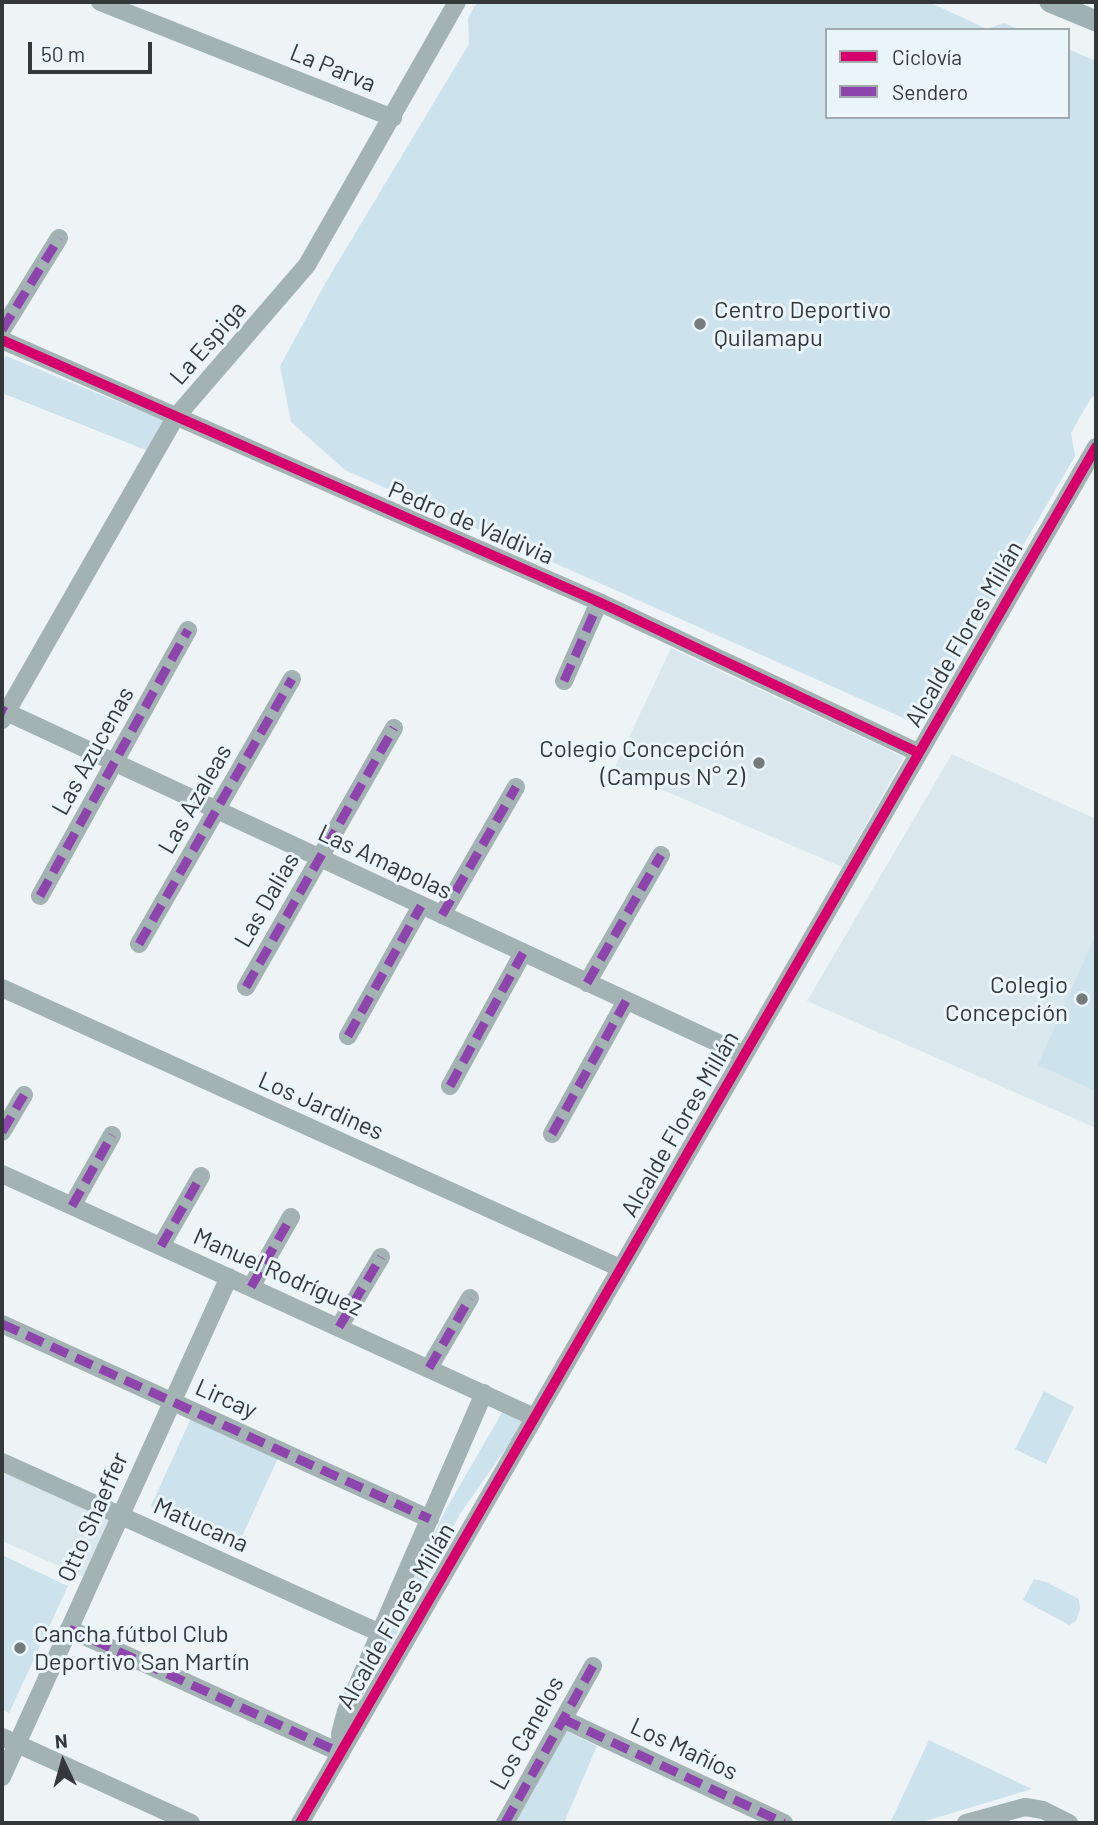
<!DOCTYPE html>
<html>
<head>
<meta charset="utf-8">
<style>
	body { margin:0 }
	#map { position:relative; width:1098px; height:1825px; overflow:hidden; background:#eef4f6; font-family:Barlow,sans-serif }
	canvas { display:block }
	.frame { position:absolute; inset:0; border:4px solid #34383a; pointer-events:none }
	.legend { position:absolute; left:825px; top:28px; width:245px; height:91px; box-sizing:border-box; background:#eaf5f9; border:2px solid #a1a9ad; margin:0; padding:9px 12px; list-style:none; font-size:21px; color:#34383a }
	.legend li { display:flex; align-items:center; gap:14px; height:35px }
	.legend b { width:35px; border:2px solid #a1a9ad }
	.north { position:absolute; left:28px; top:1727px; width:70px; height:70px; -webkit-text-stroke:5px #eaf5f9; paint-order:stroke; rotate:355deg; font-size:19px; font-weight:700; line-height:28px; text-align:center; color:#34383a }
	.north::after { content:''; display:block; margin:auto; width:24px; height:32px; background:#34383a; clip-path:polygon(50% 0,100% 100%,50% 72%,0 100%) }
	.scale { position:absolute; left:28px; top:42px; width:124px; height:32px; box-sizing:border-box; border:4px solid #34383a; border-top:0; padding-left:9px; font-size:21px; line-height:24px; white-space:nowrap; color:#34383a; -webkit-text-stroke:5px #eaf5f9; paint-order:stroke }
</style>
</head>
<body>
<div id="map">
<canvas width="1098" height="1825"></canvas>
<div class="frame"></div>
<ul class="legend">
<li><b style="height:9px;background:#d6006c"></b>Ciclovía</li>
<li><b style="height:9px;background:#8e44ad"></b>Sendero</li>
</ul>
<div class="north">N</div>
<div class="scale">50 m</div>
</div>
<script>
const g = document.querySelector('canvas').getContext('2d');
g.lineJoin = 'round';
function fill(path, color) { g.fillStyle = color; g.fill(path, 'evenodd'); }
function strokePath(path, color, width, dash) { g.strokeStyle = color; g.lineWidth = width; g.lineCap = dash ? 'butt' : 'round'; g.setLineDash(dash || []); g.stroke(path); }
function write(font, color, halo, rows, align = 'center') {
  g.font = font + ' Barlow,sans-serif'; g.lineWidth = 6; g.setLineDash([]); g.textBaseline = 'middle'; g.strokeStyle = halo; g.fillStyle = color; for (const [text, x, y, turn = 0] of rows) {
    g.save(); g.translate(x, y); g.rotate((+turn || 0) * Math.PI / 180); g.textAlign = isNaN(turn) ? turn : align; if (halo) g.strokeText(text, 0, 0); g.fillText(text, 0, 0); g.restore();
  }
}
fill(new Path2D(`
	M671,648L904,757L842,867L614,769Z
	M952,754L1096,819V1128L807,1001Z
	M4,1473L110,1520L84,1577L2,1541V1479Z`), '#dae7ed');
fill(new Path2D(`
	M477,2H929L987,29L1004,23L1020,30H827V117H1068V49L1096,61V395L1091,398L1071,433L1075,456L919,725L345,470L291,422L280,366L326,282L469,44L468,18Z
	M6,356L165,421L146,450L2,393V363Z
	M1096,934V1091L1038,1065Z
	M1044,1391L1074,1407L1046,1464L1015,1449Z
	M503,1411L525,1421L460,1514L390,1647L382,1643L446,1509Z
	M192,1416L279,1456L238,1545L151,1506Z
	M2,1555L68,1586L9,1713L2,1710Z
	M1034,1579L1046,1582L1079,1599L1080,1609L1076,1621L1069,1625L1023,1600Z
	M564,1730L597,1746L564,1823H514Z
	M929,1740L1032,1789L919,1823H890Z`), '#cce2ec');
strokePath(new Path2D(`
	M100,2L393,118
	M2,330L59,238
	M2,340L599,602L919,753
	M564,681L599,602
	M2,710L744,1055
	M2,720L175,418L307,265L457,2
	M40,896L188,630
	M442,915L516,787
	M139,944L292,679
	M587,983L661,855
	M246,987L394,728
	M2,988L620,1268
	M348,1036L421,906
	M450,1086L523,953
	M2,1132L24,1095
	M552,1134L626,1001
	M2,1174L534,1417
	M72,1206L112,1135
	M161,1246L201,1176
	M251,1287L291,1217
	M2,1324L430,1519
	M339,1327L381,1257
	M429,1368L470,1298
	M2,1462L380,1633
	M69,1629L341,1753
	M563,1719L784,1823
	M2,1737L191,1823
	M341,1753L340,1734L346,1711L484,1393
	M2,1777L229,1277
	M300,1823L1096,447
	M505,1823L593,1666
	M966,1823L1025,1807L1043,1810L1069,1823`), '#a3b2b3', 18);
strokePath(new Path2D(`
	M1050,2L1096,21`), '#9fb2b3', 21);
strokePath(new Path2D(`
	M2,330L59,238
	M564,681L599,602
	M2,710L6,712
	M40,896L188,630
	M442,915L516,787
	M139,944L292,679
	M587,983L661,855
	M246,987L394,728
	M348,1036L421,906
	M450,1086L523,953
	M2,1132L24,1095
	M552,1134L626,1001
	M72,1206L112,1135
	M161,1246L201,1176
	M251,1287L291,1217
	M2,1324L430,1519
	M339,1327L381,1257
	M429,1368L470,1298
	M69,1629L341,1753
	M563,1719L784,1823
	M505,1823L593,1666`), '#8e44ad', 9, [18, 9]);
strokePath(new Path2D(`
	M2,340L599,602L919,753
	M300,1823L1096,447`), '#d6006c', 10);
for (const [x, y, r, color] of [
	[700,324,7,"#757a7c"],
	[759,763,7,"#757a7c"],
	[1082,999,7,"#757a7c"],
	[20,1648,7,"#757a7c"]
]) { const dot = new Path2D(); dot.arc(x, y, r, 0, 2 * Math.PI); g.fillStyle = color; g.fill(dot); strokePath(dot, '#eaf5f9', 2.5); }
write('24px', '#34383a', '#eaf5f9', [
	["La Parva",333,68,22],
	["La Espiga",208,343,-49],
	["Pedro de Valdivia",471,523,23],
	["Alcalde Flores Millán",964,634,-60],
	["Las Azucenas",93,751,-61],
	["Las Azaleas",195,799,-60],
	["Las Amapolas",385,862,25],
	["Las Dalias",267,900,-60],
	["Los Jardines",321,1106,24],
	["Alcalde Flores Millán",680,1124,-60],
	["Manuel Rodríguez",278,1272,24],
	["Lircay",226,1399,24],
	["Otto Shaeffer",93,1517,-66],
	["Matucana",201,1525,24],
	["Alcalde Flores Millán",396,1616,-60],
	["Los Canelos",527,1733,-61],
	["Los Mañíos",684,1749,25]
]);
write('24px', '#34383a', '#eaf5f9', [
	["Centro Deportivo",714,310],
	["Quilamapu",714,338],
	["Colegio Concepción",745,749,"right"],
	["(Campus N° 2)",745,777,"right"],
	["Colegio",1068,985,"right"],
	["Concepción",1068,1013,"right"],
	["Cancha fútbol Club",34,1634],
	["Deportivo San Martín",34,1662]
], 'left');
</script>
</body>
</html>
